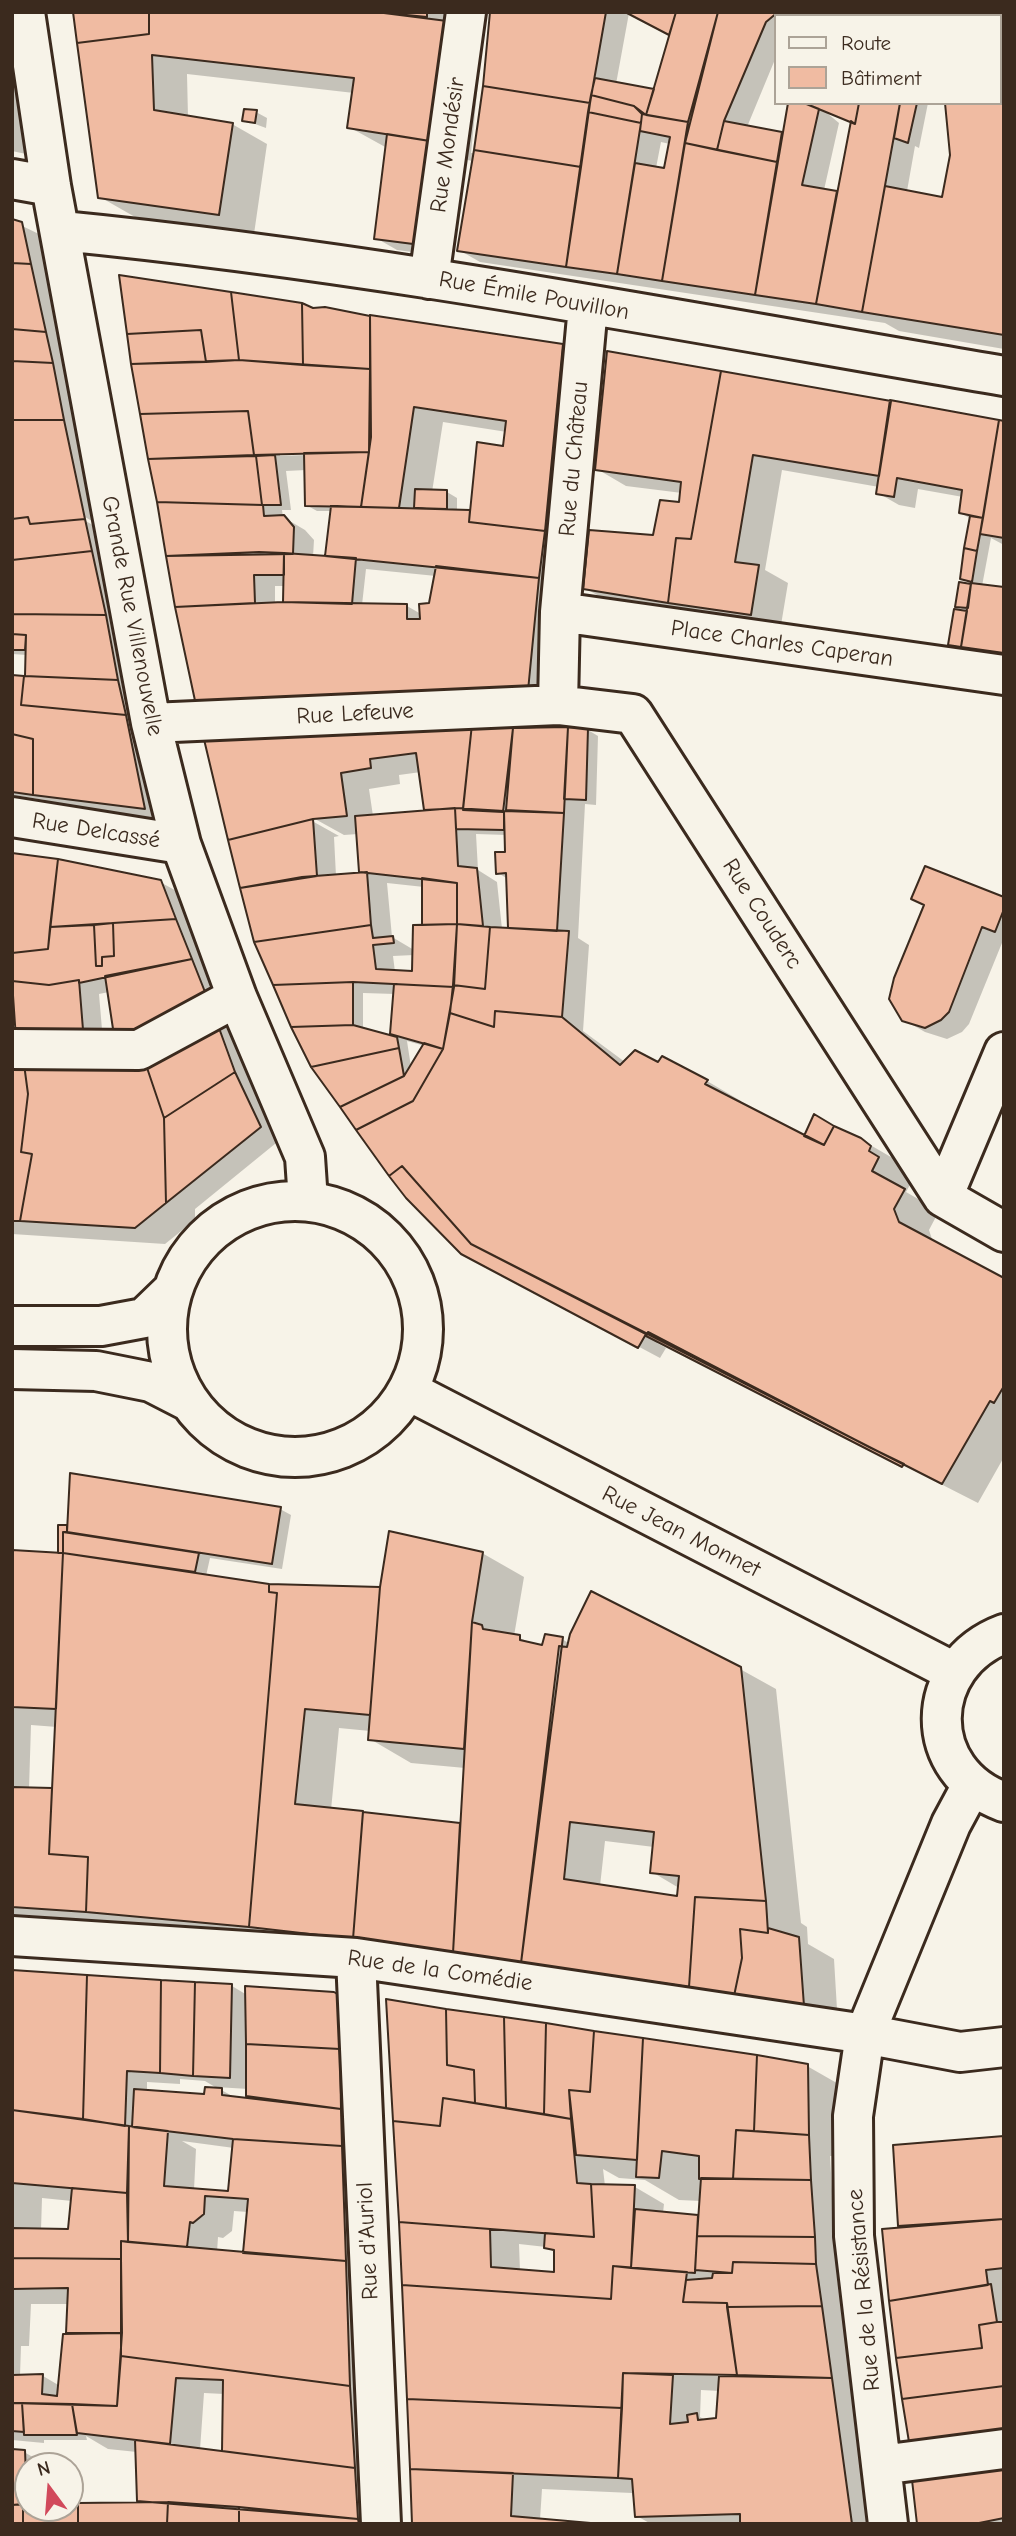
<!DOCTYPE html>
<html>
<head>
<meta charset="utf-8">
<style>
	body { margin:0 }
	#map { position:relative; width:1016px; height:2536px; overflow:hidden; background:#f7f3e8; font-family:"Comic Neue",sans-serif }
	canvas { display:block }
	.frame { position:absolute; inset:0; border:14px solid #3b2a1e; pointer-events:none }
	.legend { position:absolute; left:774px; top:14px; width:228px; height:91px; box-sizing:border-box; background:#f7f3e8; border:2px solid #aca397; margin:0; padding:9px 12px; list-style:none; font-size:21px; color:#3b2a1e }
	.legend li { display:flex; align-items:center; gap:14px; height:35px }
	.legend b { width:35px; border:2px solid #aca397 }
	.north { position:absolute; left:14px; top:2452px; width:70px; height:70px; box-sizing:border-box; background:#f7f3e8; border:2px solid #aca397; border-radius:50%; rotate:344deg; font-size:19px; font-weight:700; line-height:28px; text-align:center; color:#3b2a1e }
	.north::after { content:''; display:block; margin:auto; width:24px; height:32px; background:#d1495b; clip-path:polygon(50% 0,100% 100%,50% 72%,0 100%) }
</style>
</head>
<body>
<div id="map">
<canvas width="1016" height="2536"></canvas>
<div class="frame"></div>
<ul class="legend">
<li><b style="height:9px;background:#f7f3e8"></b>Route</li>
<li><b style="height:19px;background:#f0bba2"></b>Bâtiment</li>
</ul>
<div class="north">N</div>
</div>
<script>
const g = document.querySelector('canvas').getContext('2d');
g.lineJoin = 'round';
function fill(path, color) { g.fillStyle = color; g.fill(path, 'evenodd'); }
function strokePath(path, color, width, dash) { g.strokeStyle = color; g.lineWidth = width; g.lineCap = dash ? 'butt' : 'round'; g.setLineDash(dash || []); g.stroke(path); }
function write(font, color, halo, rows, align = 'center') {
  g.font = font + ' "Comic Neue",sans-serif'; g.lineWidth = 5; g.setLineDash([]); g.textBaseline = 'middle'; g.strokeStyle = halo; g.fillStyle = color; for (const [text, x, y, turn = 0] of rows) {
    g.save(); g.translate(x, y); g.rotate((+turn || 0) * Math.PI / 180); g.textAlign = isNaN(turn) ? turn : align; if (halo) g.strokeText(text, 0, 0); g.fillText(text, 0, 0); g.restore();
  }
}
fill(new Path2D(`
	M74,12H448L447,23L482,42L471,153H474L492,12H813L809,16H776V57L747,127L784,135L790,103H928L919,148L915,146L907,191L944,199L1000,103L1004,22V349L899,331L885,323L480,262L459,250L473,161L456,158L442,256L397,250L376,238L387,148L349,127L354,93L187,74L188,117L232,124L267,144L254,234L135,217L100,197ZM629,13L671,35L655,91L616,84ZM827,113L852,123L839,193L824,190L839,123ZM661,142L670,144L665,170L656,168Z
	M12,70L29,153L26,154L12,151Z
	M256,112L267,118L266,128L244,120Z
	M12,221L43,236L113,533L78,513L77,516L110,535L173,825L64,811L45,800L12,795V677L29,678L26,675L27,655L12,654Z
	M324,308L371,319L563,346L592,362L574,546L538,525L536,528L567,546L555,716L176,608L132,364ZM443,422L507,432L505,448L472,513L457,512V498L447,492H432ZM306,452V455L280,456V453ZM306,470V505L317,511H332L333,558L313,557L314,540L305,530L283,517L282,510H291L286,471ZM366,569L436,576L430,605L421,614L407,606L362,605ZM275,586H285V604L275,605Z
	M1004,422V545L991,538L982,586L1004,588V661L962,650L966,626L963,625L959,649L950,644L969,613L957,606L976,587L962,578L971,519L961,513L963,497L918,489L915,508L899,505L878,493L879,487L782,470L765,570L788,583L780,631L614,605L585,588L655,537L680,504L682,493L626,486L597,469Z
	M472,726L513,730H588L598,736L596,805L585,804L578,938L589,945L583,1031L625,1062L659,1064L707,1081L741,1101L740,1104L805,1138L860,1139L896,1160L905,1168L903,1172L913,1179L906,1192L939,1211L929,1230L933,1242L1004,1280V1457L978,1503L658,1340L657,1343L666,1348L660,1358L463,1253L204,733ZM421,772L426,809L430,812L373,816L369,789L400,784L399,775ZM306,814L344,835L358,834L361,874L336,876L334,837L339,836L305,817ZM476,834L507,835V854L498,873L508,879L510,929H502L497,882L478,870ZM387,883L424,887V926L414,950L392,937ZM414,955L413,973L395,972L393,956ZM363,993L395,994L391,1036L363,1029ZM407,1041L425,1046L411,1067Z
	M12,856L160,882L182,894L229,1014L217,1020L236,1031L281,1139L195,1209V1220L165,1244L12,1234V1064L146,1058L109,992L99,994L104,1053L17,1038L12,1007Z
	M1004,899V938L969,1024L962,1032L947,1039L925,1032L904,1020Z
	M280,1509L291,1515L282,1569L210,1558L206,1576L269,1586L381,1589L482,1553L524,1577L514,1636L543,1647L562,1639L570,1644L740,1669L776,1689L801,1923L807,1927L808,1944L834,1959L838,2026L12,1923V1552L66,1555L60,1552V1526ZM31,1725L57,1727L54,1790L29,1789ZM339,1728L370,1731V1739L411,1763L465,1768L461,1825L331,1810ZM605,1841L654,1847L652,1872L679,1888L678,1898L600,1886Z
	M12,1972L232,1986L247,1995L359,2009L378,2524H12L24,2452L45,2464L28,2466V2508L139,2503L137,2452L108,2449L86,2436L87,2440H44V2443L12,2440ZM180,2079L205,2081L220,2090L206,2096L147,2091V2082L180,2084ZM216,2087L248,2089V2098L234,2097ZM182,2141L234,2148L230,2193L194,2190L196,2149ZM42,2198L72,2201L70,2231L41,2230ZM234,2211L248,2212L245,2254L217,2252L218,2237L223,2238L232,2231ZM31,2304H69L67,2332L73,2335L60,2386L43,2376H20L21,2346H29ZM204,2393L224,2394V2450L230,2454L200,2450Z
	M388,2001L807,2066L849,2090L850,2157L830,2156L837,2277L853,2392L861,2397L878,2524H651L637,2516L632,2493L542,2489L540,2520L414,2524ZM603,2169L619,2178L645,2180L679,2200L701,2201L700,2216L663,2213L664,2204L635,2187L605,2186ZM519,2244L546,2247L556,2253V2274L520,2271ZM701,2390L720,2391L717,2420L707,2421L700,2417Z
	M1004,2137V2444L910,2441L906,2229L900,2225Z
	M1004,2470V2524H919Z`), '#0003');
const building = new Path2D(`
	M73,12H149V34L77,43Z
	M149,12H376L447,21L436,142L347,128L354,78L152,55L154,110L233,123L219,215L98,198L77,43L149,34Z
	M376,12H427V17Z
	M490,12H606L590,103L483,86Z
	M625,12H676L669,35Z
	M676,12H718L688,122L646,115Z
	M718,12H778L766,22L724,121L717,150L685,143Z
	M1004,20V335L862,312L885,186L942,197L950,155L945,103H1000V24Z
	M595,78L654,89L646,115L634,106L591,95Z
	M483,86L590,103L581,167L474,150Z
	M591,95L634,106L642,114L641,123L588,112Z
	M788,103H804L819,109L802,185L837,191L816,304L755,295Z
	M804,103H859L855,124Z
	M859,103H900L862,312L816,304L851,121L855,124Z
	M900,103H917L908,143L894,138Z
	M244,109L257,110L255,123L242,121Z
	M588,112L641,123L617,274L566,267Z
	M642,114L688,122L662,281L617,274L635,163L664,168L670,137L640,131Z
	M724,121L782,132L777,162L717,150Z
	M387,134L436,142L421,245L374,239Z
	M685,143L777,162L755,295L662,281Z
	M474,150L581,167L566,267L457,251Z
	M12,219L22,222L31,264L12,263Z
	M12,263L31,264L46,332L12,329Z
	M119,275L231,292L239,360L206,362L201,330L127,334Z
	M231,292L302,303L303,365L239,360Z
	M302,303L313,308L325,307L370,316V369L303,365Z
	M370,315L563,344L545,531L469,522L477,442L503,446L506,421L414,407L399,508L361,507L371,437Z
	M12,329L46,332L53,363L12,361Z
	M201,330L206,362L131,364L127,334Z
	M607,351L721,371L691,539L676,538L668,603L583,589L589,530L653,535L660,500L679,502L681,482L595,470Z
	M239,360L370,369L369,452L254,455L248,411L140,414L131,364Z
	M12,361L53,363L64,420H12Z
	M721,371L891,401L879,476L753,455L735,562L759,565L751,615L668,603L676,538L691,539Z
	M890,400L999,420L983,518L959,513L962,490L897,478L894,497L876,494Z
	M248,411L254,455L148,459L140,414Z
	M12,420H64L85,519L30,524L28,517L12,519Z
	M999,420L1004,421V538L980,534Z
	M369,452L361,507L305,506L304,453Z
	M275,455L281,505H262L256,456Z
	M256,456L262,505L157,502L148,459Z
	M415,489L447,490V509L414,508Z
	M157,502L263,505L264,516L284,515L294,527L293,554L166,556Z
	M331,506L470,510L469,522L545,531L539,578L325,556Z
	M970,516L983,518L977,551L964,548Z
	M28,517L30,524L85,519L92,551L12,560V519Z
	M964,548L977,551L972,582L960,579Z
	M92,551L106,615L12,614V560Z
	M259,552L284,553V575H254L255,603L175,607L166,556Z
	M284,553L356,558L352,604L283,602Z
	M436,566L539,578L527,701L197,710L175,607L283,602L407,604V619H420L419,604L429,603Z
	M959,582L971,584L968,608L955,607Z
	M971,583L1004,587V653L961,647Z
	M954,609L967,611L961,647L948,645Z
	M12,614L106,615L118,680L25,676L26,635L12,634Z
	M12,634L26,635L25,650H12Z
	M12,675L24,676L21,705L126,715L145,809L33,795V739L12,734Z
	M24,676L118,680L126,715L21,705Z
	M472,724L463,808L424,810L416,753L370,759L371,768L341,773L347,816L313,819L228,840L202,731Z
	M472,724L513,728L503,812L463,810Z
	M568,727L564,813L506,810L513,728Z
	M568,727L588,728L586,800L564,799Z
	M12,734L33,739V795L12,792Z
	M455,808L504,811V830L456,829Z
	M455,808L458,866L477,868L483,926L457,924V883L359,872L355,816Z
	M504,811L564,813L557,931L508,928L506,873L496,874L495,852H505Z
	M313,819L317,876L240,888L228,840Z
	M12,853L58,859L48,949L12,953Z
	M58,859L161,880L176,919L50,927Z
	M925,866L1004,897V909L995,932L982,927L949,1012L941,1020L925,1028L902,1021L889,999L894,978L924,905L911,899Z
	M367,872L371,925L254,942L240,888L302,877Z
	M422,878L457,883V924L422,925Z
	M176,919L192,959L79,983V980L49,985L12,981V953L48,949L50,927L94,925L96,966H102V957L114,956L113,923Z
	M113,923L114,956L102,957V966H96L94,925Z
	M457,924L490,927L485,989L453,985Z
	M457,924L454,987L353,982L273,985L254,942L371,925L373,938L393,936L394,943L373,945L376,969L412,971L413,925Z
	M490,927L569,931L562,1017L495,1011L494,1027L450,1013L453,985L485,989Z
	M192,959L209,1002L115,1042L105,976Z
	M79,980L84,1042L16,1039L12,981L49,985Z
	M353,982V1025L291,1027L273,985Z
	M394,984L454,987L443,1049L390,1034Z
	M495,1011L562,1017L620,1065L635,1050L658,1062L662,1056L708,1080L705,1084L824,1145L834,1126L861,1138L871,1146L869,1151L879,1157L872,1171L905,1189L894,1209L899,1222L1004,1278V1386L994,1403L990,1401L942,1484L471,1244L402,1166L389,1176L356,1130L413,1101L443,1049L450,1013L494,1027Z
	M215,1017L235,1072L164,1118L143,1056Z
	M353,1025L397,1037L399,1048L311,1067L291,1027Z
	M424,1043L443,1049L413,1101L356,1130L340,1107L404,1076Z
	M399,1048L404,1076L340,1107L311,1067Z
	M143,1056L164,1118L166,1203L135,1228L20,1221L32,1154L21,1152L28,1094L24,1064Z
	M12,1063L24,1064L28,1094L21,1152L32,1154L20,1221H12Z
	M235,1072L261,1127L166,1203L164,1118Z
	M814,1114L834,1126L824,1145L804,1136Z
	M402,1166L471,1244L646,1334L638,1348L461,1254L406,1198L389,1176Z
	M648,1332L871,1448L904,1464L902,1467L646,1336Z
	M70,1473L281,1507L272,1564L67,1532Z
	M58,1525H67V1532H63V1553H58Z
	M389,1531L483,1552L472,1622L464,1749L368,1740L380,1587Z
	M63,1532L199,1553L195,1572L63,1553Z
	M12,1550L63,1553L56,1709L12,1707Z
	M63,1553L269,1584V1592L277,1593L249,1927L86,1912L88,1857L49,1854Z
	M269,1584L380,1587L370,1715L305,1709L295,1804L363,1811L353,1939L249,1927L277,1593L269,1592Z
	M591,1591L741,1667L766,1901L695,1897L689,1987L521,1963L559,1646L567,1647L570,1634ZM570,1822L654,1832L650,1873L679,1876L677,1896L564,1879Z
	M472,1622L482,1625L483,1629L520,1635V1640L542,1645L545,1634L563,1637L521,1963L453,1953Z
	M12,1787L52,1788L49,1854L88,1857L86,1912L12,1907Z
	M363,1812L460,1823L453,1953L353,1939Z
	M695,1897L766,1901L768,1933L740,1929L742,1958L734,1996L689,1987Z
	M768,1928L799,1937L804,2006L734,1996L742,1958L740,1929L768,1933Z
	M12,1970L87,1975L83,2119L12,2110Z
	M87,1975L161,1980L160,2073L127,2071L125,2126L83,2119Z
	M161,1980L195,1982L193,2076L160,2073Z
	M195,1982L232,1984L230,2078L193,2076Z
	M245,1986L334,1992L339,1995L340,2049L246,2044Z
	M386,1999L446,2009L447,2065L474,2070L475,2103L443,2098L440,2126L393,2121Z
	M446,2009L504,2017L506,2108L475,2103L474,2070L447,2065Z
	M504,2017L546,2023L544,2114L506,2108Z
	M546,2023L594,2031L590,2092L569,2090L571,2119L544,2114Z
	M594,2031L643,2038L637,2160L576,2155L569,2090L590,2092Z
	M643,2038L757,2055L754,2131L736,2130L733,2179H699V2156L662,2151L659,2178L636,2177Z
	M246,2044L340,2049L341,2109L246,2096Z
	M757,2055L808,2064L809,2135L754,2131Z
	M205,2087L222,2088V2095L341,2109L342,2146L233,2139L132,2127L134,2089L204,2094Z
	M443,2098L571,2119L577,2183L591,2184L594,2237L399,2222L393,2121L440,2126Z
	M12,2110L129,2126L127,2193L12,2183Z
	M129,2126L168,2131L164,2186L228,2191L233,2139L342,2146L346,2261L243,2253L248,2199L205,2196L204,2214L193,2223L190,2222L187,2247L128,2242Z
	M736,2130L809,2135L811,2180L733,2179Z
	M1004,2136V2219L898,2226L893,2145Z
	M701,2178L811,2180L815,2237L697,2236Z
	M591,2184L635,2185L631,2268L613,2266L611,2299L402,2285L399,2222L490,2229L491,2267L554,2272V2250L544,2248L545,2233L594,2237Z
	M72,2188L127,2193L128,2242L121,2241V2259L12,2258V2228L68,2229Z
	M635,2209L698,2215L695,2273L631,2268Z
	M1004,2219V2268L986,2270L988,2285L889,2301L882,2229Z
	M697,2236L815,2237L816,2264L733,2262L732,2273L695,2270Z
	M121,2241L346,2261L350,2386L121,2356Z
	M12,2258L121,2259L122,2333H66L68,2288L12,2289Z
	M733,2262L816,2264L822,2306L727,2307V2303L683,2302L686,2280L712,2278L713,2273H732Z
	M613,2266L687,2272L683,2302L727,2303L737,2375L623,2373L622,2408L407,2399L402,2285L611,2299Z
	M991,2284L997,2322L979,2325L982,2348L896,2358L889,2301Z
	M822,2306L832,2378L737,2375L727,2307Z
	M997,2322H1004V2386L902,2399L896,2358L982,2348L979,2325Z
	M122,2333L117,2406L12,2403V2375L43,2374L42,2394L57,2396L63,2334Z
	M121,2356L350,2386L355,2468L222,2451L223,2380L176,2378L170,2444L77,2433L72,2404L117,2406Z
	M623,2373L673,2375L670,2424L688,2422L687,2415L697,2413L698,2420L716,2418L719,2376L832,2378L852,2524H740V2514L635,2517L632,2479L618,2478Z
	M1004,2386V2429L909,2442L902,2399Z
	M407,2399L622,2408L618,2478L410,2469Z
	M12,2403H22L24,2432L12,2431Z
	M22,2403L72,2404L77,2435H24Z
	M135,2440L355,2468L358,2519L137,2501Z
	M12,2449L25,2450L27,2504L12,2505Z
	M410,2469L513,2473L511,2516L602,2524H412Z
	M1004,2469V2518L974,2524H917L912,2480Z
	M168,2502L239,2507V2524H167Z
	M168,2502L167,2524H78V2503Z
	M70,2503H78V2524H23V2504H28V2508H70Z
	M23,2504V2524H12V2505Z
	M239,2507L358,2519L359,2524H239Z`);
fill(building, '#f0bba2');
strokePath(building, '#3b2a1e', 2);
const minor = new Path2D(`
	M25,12L51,186L151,723L181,844L237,997L305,1157L308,1201
	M12,179L51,186
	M62,231C378,262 691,323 1004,376
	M429,279L466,12
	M588,306L560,612L558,705L633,714L943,1197L1004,1232
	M560,612L1004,675
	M151,723L558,705
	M12,817L181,844
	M12,1049L139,1050L237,997
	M943,1197L1004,1052
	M12,1936L356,1958L865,2034L960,2052L1004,2047
	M356,1958L381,2524
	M881,2465L1004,2449
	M888,2524L854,2236L853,2116L865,2034L951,1824L972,1785`);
const major = new Path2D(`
	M167 1329a128 128 0 1 1 256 0a128 128 0 1 1-256 0Z
	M12,1326H101L144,1318L173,1290
	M12,1369L96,1371L151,1382L188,1401
	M409,1391L954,1672
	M1004,1634C922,1665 920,1772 1004,1802`);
strokePath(minor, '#3b2a1e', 44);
strokePath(major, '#3b2a1e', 44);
strokePath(minor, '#f7f3e8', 38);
strokePath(major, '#f7f3e8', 38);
write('23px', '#3b2a1e', '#f7f3e8', [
	["Rue Mondésir",448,145,-82],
	["Rue Émile Pouvillon",534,296,10],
	["Rue du Château",574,459,-85],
	["Grande Rue Villenouvelle",132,616,79],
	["Place Charles Caperan",782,644,8],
	["Rue Lefeuve",355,714,-3],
	["Rue Delcassé",96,831,9],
	["Rue Couderc",762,914,57],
	["Rue Jean Monnet",681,1532,27],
	["Rue de la Comédie",440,1971,8],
	["Rue d'Auriol",368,2241,-93],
	["Rue de la Résistance",864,2290,-95]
]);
</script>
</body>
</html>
